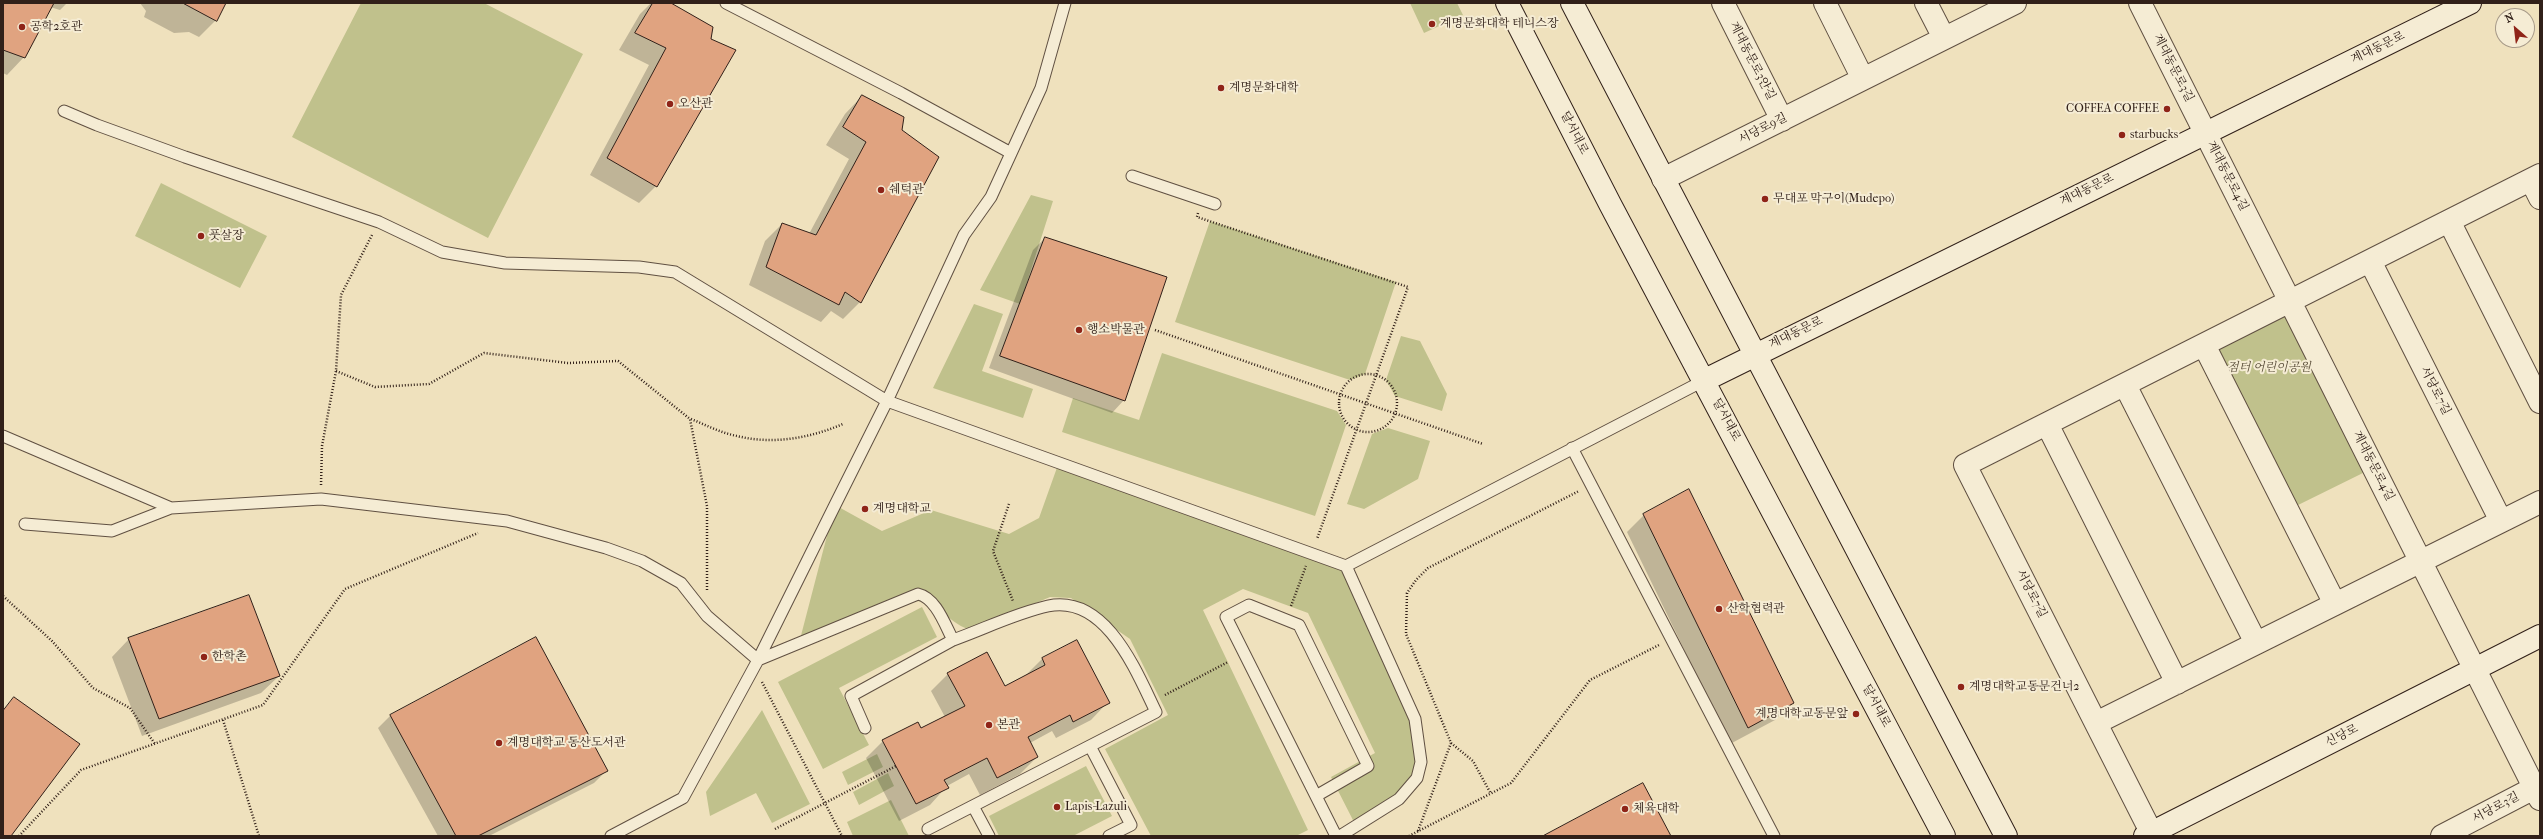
<!DOCTYPE html>
<html>
<head>
<meta charset="utf-8">
<style>
	body { margin:0 }
	#map { position:relative; width:2543px; height:839px; overflow:hidden; background:#efe1bd; font-family:"IM FELL French Canon",serif }
	canvas { display:block }
	.frame { position:absolute; inset:0; border:4px solid #312019; pointer-events:none }
	.north { position:absolute; left:2495px; top:8px; width:40px; height:40px; box-sizing:border-box; background:#f5ecd4; border:1px solid #a79a89; border-radius:50%; rotate:332deg; font-size:11px; font-weight:700; line-height:16px; text-align:center; color:#312019 }
	.north::after { content:''; display:block; margin:auto; width:14px; height:18px; background:#8f2418; clip-path:polygon(50% 0,100% 100%,50% 72%,0 100%) }
</style>
</head>
<body>
<div id="map">
<canvas width="2543" height="839"></canvas>
<div class="frame"></div>
<div class="north">N</div>
</div>
<script>
const g = document.querySelector('canvas').getContext('2d');
g.lineJoin = 'round';
function fill(path, color) { g.fillStyle = color; g.fill(path, 'evenodd'); }
function strokePath(path, color, width, dash) { g.strokeStyle = color; g.lineWidth = width; g.lineCap = dash ? 'butt' : 'round'; g.setLineDash(dash || []); g.stroke(path); }
function write(font, color, halo, rows, align = 'center') {
  g.font = font + ' "IM FELL French Canon","Noto Serif KR",serif'; g.lineWidth = 4; g.setLineDash([]); g.textBaseline = 'middle'; g.strokeStyle = halo; g.fillStyle = color; for (const [text, x, y, turn = 0] of rows) {
    g.save(); g.translate(x, y); g.rotate((+turn || 0) * Math.PI / 180); g.textAlign = isNaN(turn) ? turn : align; if (halo) g.strokeText(text, 0, 0); g.fillText(text, 0, 0); g.restore();
  }
}
fill(new Path2D(`
	M361,3H484L583,54L488,238L292,137Z
	M1410,3H1457L1463,15L1424,33Z
	M161,183L267,236L240,288L135,236Z
	M1031,195L1053,201L1020,304L980,290Z
	M1210,221L1396,282L1365,374L1350,380L1175,322Z
	M974,304L1003,314L982,371L1033,389L1023,418L933,388Z
	M2288,309L2367,471L2292,508L2211,348Z
	M1401,336L1420,341L1447,394L1442,411L1395,396L1386,380Z
	M1162,353L1337,411L1346,425L1315,516L1062,432L1073,398L1139,420Z
	M1388,428L1430,441L1418,479L1364,509L1347,504L1372,434Z
	M1059,462L1346,566L1415,719L1417,778L1356,826L1331,777L1375,753L1308,613L1243,589L1203,610L1308,830L1296,836H1151L1105,749L1168,715L1130,639L1071,598L1050,597L973,630C949,626 939,600 913,601L798,647L835,505L882,531L931,510L1009,534L1039,518Z
	M922,607L937,637L839,688L869,745L823,769L778,682Z
	M762,710L810,804L772,823L756,793L710,816L706,792Z
	M877,754L883,767L848,785L842,772Z
	M1086,766L1112,816L1073,836H999L989,816Z
	M888,773L894,786L859,805L853,792Z
	M891,800L909,836H853L847,822Z`), '#c0c18c');
fill(new Path2D(`
	M3,3H67L60,10L50,7L24,57L7,75L3,73Z
	M140,3H225L216,20L199,37L189,32L174,33L144,17L146,11Z
	M651,3H669L712,28L656,186L639,203L590,175L649,65L619,50L640,14Z
	M862,96L903,117L860,302L843,319L831,311L821,322L749,285L765,241L782,224L809,234L849,159L826,145L845,114Z
	M1045,238L1124,400L1112,413L989,368L1033,250Z
	M1644,515L1793,703L1775,720L1730,744L1627,532Z
	M536,638L606,771L594,783L489,836H438L378,728L390,716Z
	M129,639L279,676L261,693L142,736L112,657Z
	M1076,641L1108,702L1091,720L1056,738L1052,731L1030,743L1037,757L1020,774L980,795L969,774L947,786L930,805L899,821L866,758L883,741L921,730L945,717L931,691L948,674L1005,687L1025,676L1042,659Z`), '#0003');
const building = new Path2D(`
	M3,3H54L25,58L3,50Z
	M183,3H226L217,21Z
	M653,3H671L713,27L711,39L736,50L657,187L607,158L666,48L635,33Z
	M862,95L904,117L902,130L939,157L861,303L845,292L839,305L766,267L782,223L816,235L866,142L843,127Z
	M1045,237L1167,277L1125,401L1000,356Z
	M1689,489L1794,703L1748,728L1643,514Z
	M249,595L280,676L159,719L128,638Z
	M536,637L608,771L478,836H456L390,715Z
	M1077,640L1110,703L1073,722L1070,715L1028,737L1038,757L997,778L987,758L944,780L949,788L916,804L882,740L918,722L921,728L965,706L947,673L987,652L1005,686L1045,665L1042,658Z
	M14,697L80,744L11,836H3V711Z
	M1643,783L1671,836H1543Z`);
fill(building, '#e0a380');
strokePath(building, '#312019', 1);
const lane = new Path2D(`
	M726,3L901,93L1011,153
	M64,111L97,125L185,157L379,222L442,252L505,263L639,267L675,272L887,401L1346,566
	M1132,176L1215,204
	M3,436L171,508L321,499L507,521L606,548L642,561L681,583L707,616L758,660L918,594C936,598 945,625 953,640C984,629 1016,613 1048,606C1106,594 1136,671 1156,712L928,829
	M1572,448L1774,836
	M25,524L112,531L171,508
	M865,728L851,696L953,640
	M1090,746L1131,825L1109,836
	M1316,796L1368,766L1299,625L1249,605L1226,617L1336,836
	M973,806L989,836
	M611,836L683,798L758,660L835,505L887,401L964,235L991,197L1041,88L1065,3
	M1340,836L1399,799L1417,778L1421,762L1415,719L1346,566L1705,380`);
const street = new Path2D(`
	M1723,3L1782,120
	M1825,3L1863,79
	M1926,3L1944,38
	M2140,3L2540,799
	M1663,179L2015,3
	M2531,180L2540,198
	M2449,221L2540,402
	M2370,261L2501,521
	M2204,345L2335,604
	M2125,385L2256,643
	M2047,424L2177,683
	M2096,723L2540,502
	M2153,836L1965,465L2540,175
	M2442,836L2540,785`);
const secondary = new Path2D(`
	M1507,3L1610,204L1944,836
	M1572,3L2006,836
	M1705,380L2470,3
	M2145,836L2540,636`);
strokePath(lane, '#605042', 13);
strokePath(street, '#605042', 24);
strokePath(secondary, '#312019', 24);
strokePath(new Path2D(`
	M1198,213L1197,217L1408,287L1317,539
	M1155,330L1483,444
	M336,371L375,387L429,384L484,353L568,363L618,361L690,419L707,506V592
	M1339 403a29 29 0 1 1 58 0a29 29 0 1 1-58 0Z
	M691,419C706,425 721,433 737,436C773,445 810,438 843,424
	M321,485L322,446L336,371L341,295L372,235
	M1009,504L993,551L1013,601
	M3,596L52,641L93,688L130,708L155,744
	M1291,606L1306,566
	M762,682L842,836
	M1165,695L1228,662
	M223,720L259,836
	M1451,743L1473,761L1491,794
	M775,829L896,766
	M1418,831L1451,743L1406,634L1407,593L1416,580L1428,568L1579,491
	M19,836L81,770L263,705L345,589L478,533
	M1409,836L1511,783L1590,680L1659,645`), '#312019', 2.5, [1, 2]);
strokePath(lane, '#f5ecd4', 11);
strokePath(street, '#f5ecd4', 22);
strokePath(secondary, '#f5ecd4', 22);
for (const [x, y, r, color] of [
	[1432,24,4,"#8f2418"],
	[22,27,4,"#8f2418"],
	[1221,88,4,"#8f2418"],
	[670,104,4,"#8f2418"],
	[2167,109,4,"#8f2418"],
	[2122,135,4,"#8f2418"],
	[881,190,4,"#8f2418"],
	[1765,199,4,"#8f2418"],
	[201,236,4,"#8f2418"],
	[1079,330,4,"#8f2418"],
	[865,509,4,"#8f2418"],
	[1719,609,4,"#8f2418"],
	[204,657,4,"#8f2418"],
	[1961,687,4,"#8f2418"],
	[1856,714,4,"#8f2418"],
	[989,725,4,"#8f2418"],
	[499,743,4,"#8f2418"],
	[1057,807,4,"#8f2418"],
	[1625,809,4,"#8f2418"]
]) { const dot = new Path2D(); dot.arc(x, y, r, 0, 2 * Math.PI); g.fillStyle = color; g.fill(dot); strokePath(dot, '#f5ecd4', 1.5); }
write('12px', '#312019', '#f5ecd4', [
	["계명문화대학 테니스장",1440,24],
	["공학2호관",30,27],
	["계명문화대학",1229,88],
	["오산관",678,104],
	["COFFEA COFFEE",2159,109,"right"],
	["starbucks",2130,135],
	["쉐턱관",889,190],
	["무대포 막구이(Mudepo)",1773,199],
	["풋살장",209,236],
	["행소박물관",1087,330],
	["계명대학교",873,509],
	["산학협력관",1727,609],
	["한학촌",212,657],
	["계명대학교동문건너2",1969,687],
	["계명대학교동문앞",1848,714,"right"],
	["본관",997,725],
	["계명대학교 동산도서관",507,743],
	["Lapis-Lazuli",1065,807],
	["체육대학",1633,809]
], 'left');
write('12px', '#312019', '#f5ecd4', [
	["계대동문로",2378,48,-26],
	["계대동문로3안길",1752,61,63],
	["계대동문로3길",2173,68,63],
	["서당로9길",1763,129,-27],
	["달서대로",1574,133,63],
	["계대동문로4길",2227,176,63],
	["계대동문로",2087,190,-26],
	["계대동문로",1796,333,-26],
	["서당로7길",2435,391,63],
	["달서대로",1726,420,62],
	["계대동문로4길",2373,466,63],
	["서당로7길",2031,594,63],
	["달서대로",1876,706,62],
	["신당로",2342,736,-27],
	["서당로3길",2496,808,-28]
]);
write('italic 12px', '#5c503c', '#f5ecd4', [
	["점터 어린이공원",2269,368]
]);
</script>
</body>
</html>
